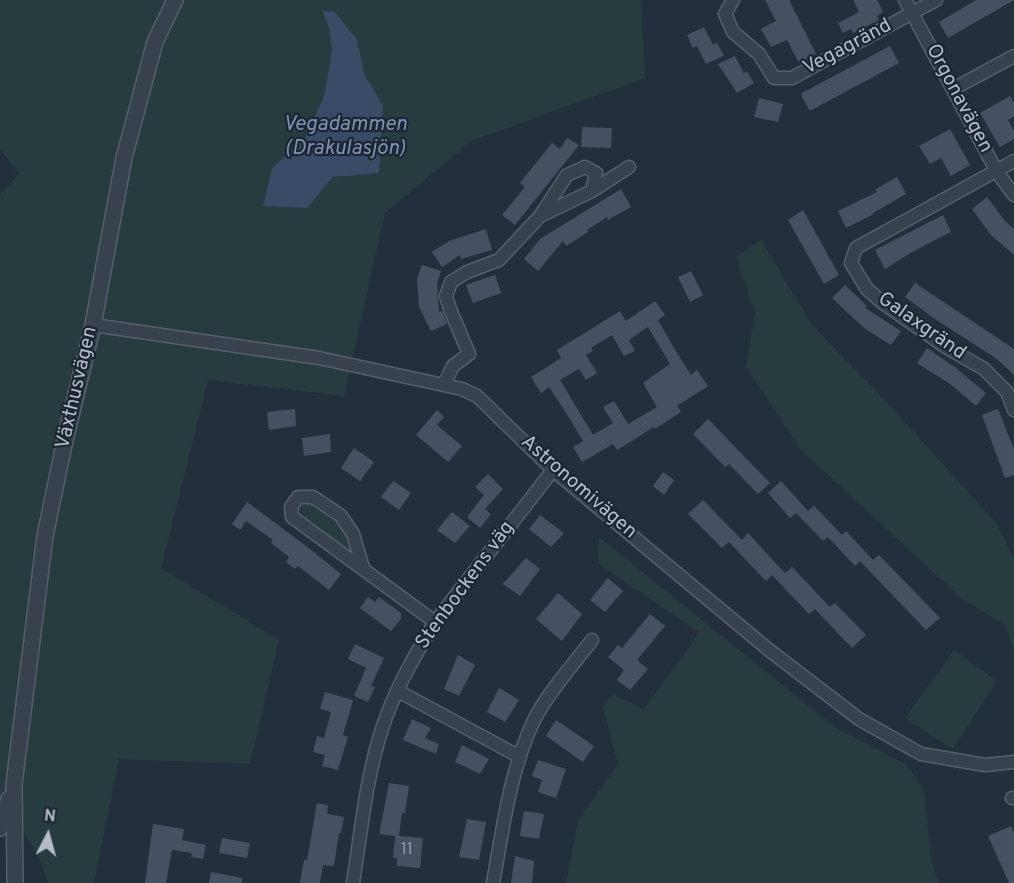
<!DOCTYPE html>
<html>
<head>
<meta charset="utf-8">
<style>
	body { margin:0 }
	#map { position:relative; width:1014px; height:883px; overflow:hidden; background:#242f3e; font-family:Overpass,sans-serif }
	canvas { display:block }
	.north { position:absolute; left:18px; top:805px; width:60px; height:60px; -webkit-text-stroke:4px #1d2633; paint-order:stroke; rotate:6deg; font-size:16px; font-weight:700; line-height:24px; text-align:center; color:#b4bcc9 }
	.north::after { content:''; display:block; margin:auto; width:21px; height:27px; background:#b4bcc9; clip-path:polygon(50% 0,100% 100%,50% 72%,0 100%) }
</style>
</head>
<body>
<div id="map">
<canvas width="1014" height="883"></canvas>
<div class="north">N</div>
</div>
<script>
const g = document.querySelector('canvas').getContext('2d');
g.lineJoin = 'round';
function fill(path, color) { g.fillStyle = color; g.fill(path, 'evenodd'); }
function strokePath(path, color, width, dash) { g.strokeStyle = color; g.lineWidth = width; g.lineCap = dash ? 'butt' : 'round'; g.setLineDash(dash || []); g.stroke(path); }
function write(font, color, halo, rows, align = 'center') {
  g.font = font + ' Overpass,sans-serif'; g.lineWidth = 4.5; g.setLineDash([]); g.textBaseline = 'middle'; g.strokeStyle = halo; g.fillStyle = color; for (const [text, x, y, turn = 0] of rows) {
    g.save(); g.translate(x, y); g.rotate((+turn || 0) * Math.PI / 180); g.textAlign = isNaN(turn) ? turn : align; if (halo) g.strokeText(text, 0, 0); g.fillText(text, 0, 0); g.restore();
  }
}
fill(new Path2D(`
	M0,0H641L645,78L471,141L385,213L344,396L208,380L161,568L279,640L250,764L119,759L94,883H48C43,863 36,849 23,833L0,830V195L19,174L0,149ZM324,11L357,40L365,76L383,105L333,177L307,208L263,206L272,168L305,138L324,96L332,51L329,28Z
	M761,240L812,325L887,402L997,524L1014,559V652L1006,626L960,597L801,450L746,367L755,313L736,257Z
	M303,500L346,529L352,549L350,551H347L296,516L295,504Z
	M599,537L836,728L907,765L924,790L931,860L939,883H566L578,821L618,764L603,707L612,694L644,709L699,633L598,563Z
	M954,650L997,681L953,749L905,718Z`), '#263c3f');
fill(new Path2D(`
	M323,11L335,12L357,40L365,76L383,105L379,173L333,177L307,208L263,206L272,168L305,138L324,96L332,51L329,28Z`), '#394c67');
fill(new Path2D(`
	M765,0H789L816,54L799,63L787,40L771,47L761,29L776,21Z
	M853,0H877L883,12L877,16L879,20L853,33L851,29L843,33L838,23L859,12Z
	M976,0H1014L948,38L939,22Z
	M704,27L713,45L717,43L724,56L706,64L697,46L693,48L687,35Z
	M890,46L899,63L810,111L802,97V93Z
	M735,56L744,73L747,71L754,83L737,93L718,64Z
	M1010,96L1014,103V116L1008,120L1014,131V139L1000,147L980,113Z
	M759,98L783,104L778,122L754,117Z
	M582,127L612,128L611,148L581,147Z
	M950,129L970,165L951,176L941,158L930,164L919,146Z
	M567,138L579,145L515,225L502,215L525,187L520,183L552,143L560,149Z
	M897,177L906,194L873,213L874,214L846,228L838,211L877,192L876,189Z
	M621,189L631,207L608,220L607,217L587,230L588,232L566,246L563,241L538,271L524,259L540,239Z
	M987,197L1005,221L1014,229V255L991,235L972,209Z
	M803,210L839,275L824,284L788,220Z
	M943,215L951,232L912,252L885,269L875,250Z
	M486,229L492,250L461,259L460,255L442,267L432,252L449,241Z
	M422,265L441,271L437,284L439,312L442,311L447,324L431,331L419,307L417,279Z
	M691,271L703,295L690,302L678,277Z
	M495,275L501,293L473,303L466,285Z
	M915,283L1014,349V375L997,359L935,319L905,297Z
	M845,285L867,306L865,308L901,331L891,345L864,328L832,298Z
	M655,301L665,315L658,320L677,353L691,375L697,370L708,386L677,406L681,412L655,429L654,427L617,450L613,444L582,462L573,447L583,441L563,408L549,387L541,393L531,377L561,358L557,350L596,326L620,311L626,321ZM648,327L670,364L643,383L657,407L628,424L614,401L603,407L613,423L593,435L560,380L579,369L586,380L597,373L586,355L593,351L591,348L612,335L624,356L635,351L629,340Z
	M927,348L956,368L986,393L976,406L950,384L917,363Z
	M295,409L296,426L269,430L267,412Z
	M998,409L1014,449V475L1005,478L982,415Z
	M437,410L444,417L437,425L462,446L448,462L416,435Z
	M708,419L770,483L758,494L729,464L725,467L693,434Z
	M330,434L331,452L304,456L302,438Z
	M354,448L374,462L360,481L341,468Z
	M663,472L674,480L664,495L653,486Z
	M488,474L503,489L485,509L491,514L480,528L467,517L484,495L475,487Z
	M393,481L411,493L399,510L381,497Z
	M781,481L808,511L814,506L842,535L846,531L873,560L879,555L940,618L926,630L860,561L855,566L828,537L823,541L796,513L790,518L768,493Z
	M703,500L742,540L748,533L785,573L792,567L830,607L835,603L866,635L852,648L815,609L809,614L772,575L766,581L729,542L722,548L688,514Z
	M247,502L310,549L341,574L329,590L298,566L295,569L286,562L289,557L271,543L273,540L246,521L240,530L232,524Z
	M452,512L470,526L455,543L437,530Z
	M540,515L564,533L551,547L529,529Z
	M526,558L540,569L520,596L503,584Z
	M608,578L623,591L605,612L590,600Z
	M558,593L582,614L562,641L536,619Z
	M368,597L375,602L379,597L401,613V619L391,631L360,608Z
	M650,614L665,626L637,660L648,669L630,690L617,680L624,670L608,657L618,645L622,648Z
	M355,644L384,658L371,686L375,687L368,702L354,696L366,668L348,659Z
	M458,655L475,665L459,696L444,689Z
	M499,688L519,700L505,722L487,712Z
	M325,692L353,700L343,735L348,737L338,770L322,766L325,755L313,752L317,736L324,738L331,712L320,709Z
	M412,719L431,728L425,738L439,744L436,754L403,740Z
	M556,720L594,746L583,762L546,736Z
	M462,745L489,759L480,774L455,762Z
	M538,760L566,769L556,798L538,792L542,780L532,776Z
	M389,783L409,786L405,813H402L399,836L423,838L420,868L397,866V858H393L395,836L379,834Z
	M317,803L328,805L327,814L344,817L341,833H339L334,866L323,865L320,883H300L304,860H307Z
	M524,811L544,814L539,839L520,836Z
	M467,819L486,822L479,860L459,857Z
	M153,824L184,829L182,840L206,845L203,859L191,857L192,853L172,850L166,883H145Z
	M1011,826L1014,833V883H1009L988,836Z
	M222,838L250,843L247,858L219,853Z
	M515,856L534,861L532,883H511Z
	M211,872L242,878V883H209Z`), '#455162');
const minor = new Path2D(`
	M733,0L725,14L733,32L759,54L774,78H792L936,0
	M905,0L997,172L1014,195
	M953,89L1014,56
	M1014,161L856,248L851,263L867,289L883,303L946,347L984,369L1007,392L1014,410
	M592,191L629,167
	M93,325L319,358L462,389L477,396L553,470L769,650L859,719L921,754L985,765L1014,762
	M444,384L453,366L469,354L450,309L446,296L451,282L467,272L499,260L540,216L592,191L596,173L585,167L567,175L540,216
	M363,568L353,534L341,516L313,497H298L291,507L292,517L435,622
	M398,691L520,757
	M1012,798H1014
	M353,883C361,832 366,778 382,729C394,691 415,655 435,622L553,470
	M493,883C503,828 510,769 535,718C550,690 573,665 592,640`);
const tertiary = new Path2D(`
	M0,828L9,799
	M15,882L14,784L45,536L65,440L93,325L124,158L155,42L175,0`);
strokePath(minor, '#565f6c', 15);
strokePath(tertiary, '#565f6c', 18);
strokePath(minor, '#38414e', 12);
strokePath(tertiary, '#38414e', 15);
write('16px', '#98a1af', null, [
	["11",407,851]
]);
write('20px', '#b4bcc9', '#1d2633', [
	["Vegagränd",848,48,-28],
	["Orgonavägen",958,99,62],
	["Galaxgränd",921,327,35],
	["Växthusvägen",78,388,-77],
	["Astronomivägen",578,488,41],
	["Stenbockens väg",466,586,-54]
]);
write('italic 21px', '#7c92b1', '#1d2633', [
	["Vegadammen",345,126],
	["(Drakulasjön)",345,150]
]);
</script>
</body>
</html>
